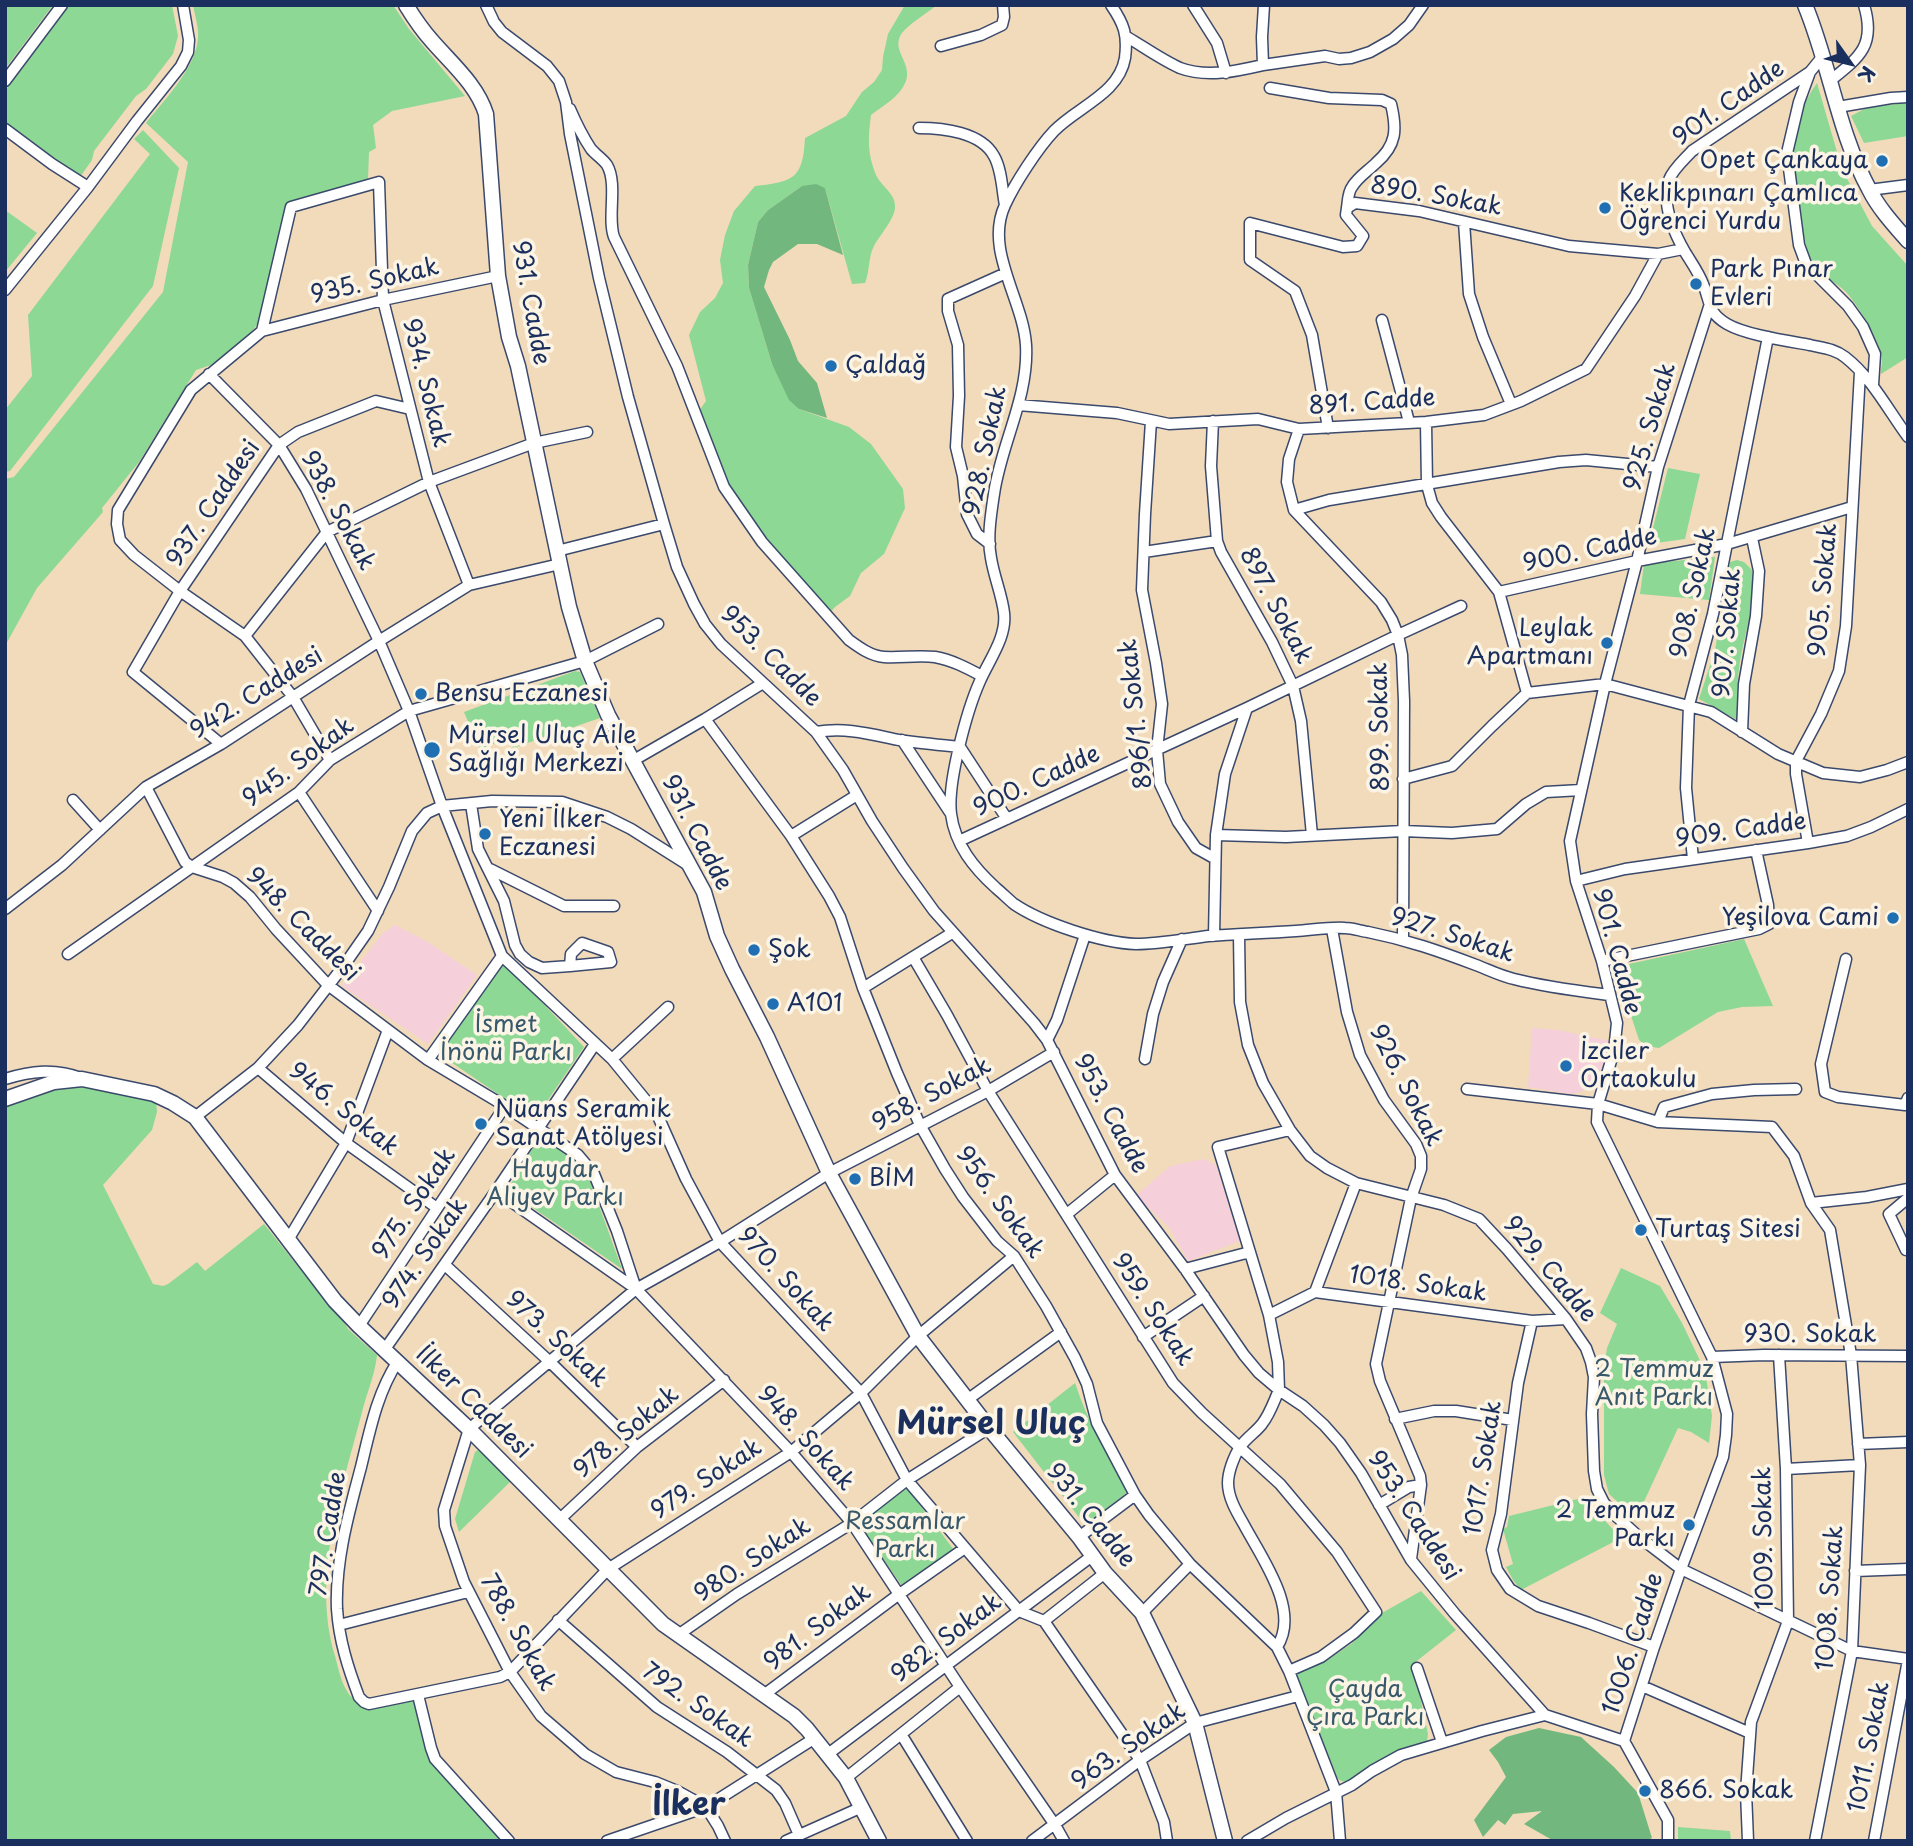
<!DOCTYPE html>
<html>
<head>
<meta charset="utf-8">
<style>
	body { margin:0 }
	#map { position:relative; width:1913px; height:1846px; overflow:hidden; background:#f1dbbb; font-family:"Playpen Sans",sans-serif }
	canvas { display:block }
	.frame { position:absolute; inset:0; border:7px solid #1b2f5e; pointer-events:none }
	.north { position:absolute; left:1815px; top:28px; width:70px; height:70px; -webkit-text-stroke:5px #fcf5e5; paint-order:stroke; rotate:124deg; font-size:19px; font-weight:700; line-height:28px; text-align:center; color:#1b2f5e }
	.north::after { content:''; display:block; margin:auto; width:24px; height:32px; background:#1b2f5e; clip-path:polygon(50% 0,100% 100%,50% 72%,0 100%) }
</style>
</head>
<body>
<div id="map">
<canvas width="1913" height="1846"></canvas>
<div class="frame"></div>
<div class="north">K</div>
</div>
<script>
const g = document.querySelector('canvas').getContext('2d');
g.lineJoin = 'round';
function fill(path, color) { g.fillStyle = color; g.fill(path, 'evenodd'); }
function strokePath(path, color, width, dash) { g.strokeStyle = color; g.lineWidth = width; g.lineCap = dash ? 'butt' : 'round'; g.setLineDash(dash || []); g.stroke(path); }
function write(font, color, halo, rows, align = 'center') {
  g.font = font + ' "Playpen Sans",sans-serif'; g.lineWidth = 7; g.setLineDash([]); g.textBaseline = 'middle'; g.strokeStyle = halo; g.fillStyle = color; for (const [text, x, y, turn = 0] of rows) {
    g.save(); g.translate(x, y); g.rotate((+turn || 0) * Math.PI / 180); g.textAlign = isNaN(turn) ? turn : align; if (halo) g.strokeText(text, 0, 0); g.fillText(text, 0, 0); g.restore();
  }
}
fill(new Path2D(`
	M395,925L428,942L477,975L428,1044L342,986L382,934Z
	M1532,1028L1558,1030L1610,1041L1608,1052L1596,1080L1583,1091L1570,1094L1528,1087Z
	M1204,1159L1216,1165L1240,1241L1188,1261L1169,1227L1136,1196L1170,1166Z`), '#f5cfda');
fill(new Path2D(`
	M5,5H53L5,69Z
	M69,5H172L178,36L173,54L146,89L136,96L94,151L92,160L80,177L5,124V91Z
	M193,5H393L409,29L465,96L392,111L373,125L376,148L369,152L368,180L289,203L261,319L249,336L214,364L196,370L139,462L102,508L103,512L37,588L5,646V479L14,477L163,292L188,162L146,123C164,100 196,68 198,38C199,28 195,16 193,5Z
	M905,5H937C927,13 909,24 902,33C888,52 920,66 901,90C894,100 881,107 871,115C868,137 867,154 876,175C881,186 896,194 895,207C895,219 879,236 874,246C868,257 870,271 865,283L852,284L825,188L802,186L768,210L758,222L748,265L749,288L772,364L799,409L849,427L871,444L903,489L905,508L884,554L861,573L850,596L835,607L827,616L724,487L696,415L706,401L689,335L700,312L715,298L723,283L720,260L725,235L734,211L755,186C793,182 803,179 805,138L846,116L862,92L874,82L882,70L883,57L888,34Z
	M1817,83L1842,169L1872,226L1908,266V357L1881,374C1881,367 1883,359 1881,353C1877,337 1857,304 1846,292C1837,283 1824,278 1816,268C1808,258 1805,241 1802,228C1791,179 1785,126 1817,83Z
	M1908,103V136L1864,143L1851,116L1868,107Z
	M143,130L179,168L153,286L10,471L5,472V410L32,376L28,315L150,154L134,139Z
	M5,210L37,233L5,272Z
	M1668,468L1700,474L1685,539L1649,544Z
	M1715,557L1709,600L1640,594L1644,564Z
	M1737,560L1744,562L1752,570C1757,605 1743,635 1739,669C1736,686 1739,703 1737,720L1699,699L1715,650L1730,562Z
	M575,671L580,672L600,718L513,748L509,737L480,750L464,712Z
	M1744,939L1773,1006L1742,1007L1718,1012L1659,1048L1646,1046L1639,1040L1615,967Z
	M495,965H507L584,1047L535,1119L436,1052Z
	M80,1083L156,1100L157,1112L152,1130L103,1185L153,1284L163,1286L168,1284L197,1262L205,1271L264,1224L320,1294L341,1317L348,1329L377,1355C375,1375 367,1392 362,1412C342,1490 311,1575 335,1656C338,1667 341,1682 347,1691C349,1696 355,1699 359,1703L412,1694L422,1733L433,1761L505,1841H5V1104Z
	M541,1135L573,1157L586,1170L622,1269L507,1190Z
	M1621,1268L1660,1286L1682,1323L1705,1371L1712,1416L1709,1443L1691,1432L1678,1428L1636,1519L1609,1494L1604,1475V1367L1607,1348L1617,1324L1600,1313Z
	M1075,1383C1088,1422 1107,1456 1129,1491L1085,1525L1013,1432Z
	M478,1450L483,1451L511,1481L459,1532L455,1519L475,1452Z
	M907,1488L954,1550L902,1586L864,1531V1519Z
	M1590,1496L1594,1509L1621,1538L1521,1590L1513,1580L1506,1567L1513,1564L1503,1529L1507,1527L1509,1516Z
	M1421,1591L1456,1630L1413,1664L1428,1734L1427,1742L1391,1754L1350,1782C1338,1783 1336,1777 1331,1767L1294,1675L1329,1659L1351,1644L1382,1613Z
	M1678,1827L1730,1831L1731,1841H1678Z`), '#8dd895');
fill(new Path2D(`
	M816,184L825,188L843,255L817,244H798L773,262L769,270L764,287L790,340L798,361L817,383L827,418L799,409L789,400L772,364L749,288L748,265L758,222L768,210L802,186Z
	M1539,1728L1581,1737L1614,1767L1638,1793L1652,1838L1647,1841H1554L1524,1824L1542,1811L1513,1814L1505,1825L1498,1820L1483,1837L1474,1820L1506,1777L1498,1762L1489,1750L1506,1737Z`), '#72b87e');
const minor = new Path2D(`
	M486,5L494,22L502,32L547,66L559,81L566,102L570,134L599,278L628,397L664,524L677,567L694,604L705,624L721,644L816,732L843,770L872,821L903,868L934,911L1034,1023L1047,1040L1115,1175L1185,1269L1244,1355L1259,1373L1279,1390C1274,1401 1270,1414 1262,1424C1256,1432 1246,1438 1240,1447C1234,1456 1228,1472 1228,1483C1228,1497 1236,1511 1243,1523C1261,1557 1301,1610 1277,1647
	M1111,5C1124,24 1128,35 1125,58C1119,94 1077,107 1054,131C1038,148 1015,183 1005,205C984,250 1023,299 1026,345C1029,397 1001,444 994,494C991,514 987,538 991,558C994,577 1002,595 1004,613C1007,637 989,660 980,681C967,710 947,783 951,814C955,845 974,868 996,888C1002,893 1008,899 1014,904C1042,923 1102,943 1136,944C1159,944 1184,939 1208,936C1237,934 1267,933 1296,931C1312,930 1329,927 1345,928C1352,928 1361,931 1368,932C1408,940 1439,951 1476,965C1489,970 1501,976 1514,979C1545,987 1578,991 1609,995
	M1193,5L1217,43L1226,73
	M1127,37C1144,47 1162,60 1180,68C1207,78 1237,71 1263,65L1262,37L1264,5
	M941,46L981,35L1002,25L1004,17L1003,5
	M1823,56L1810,72L1692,151C1684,160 1673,169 1669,180C1661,204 1673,231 1685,252C1691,262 1699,273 1703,284C1711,303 1707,312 1727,324C1746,335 1788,341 1810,345C1823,348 1835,349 1845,357C1872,378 1888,410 1908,437
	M1263,65L1325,56L1339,59L1351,58L1370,52L1393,39L1409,25L1423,5
	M1810,72L1799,102L1787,153L1799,245L1806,264L1848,306L1863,327L1875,354L1873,385
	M1831,80C1860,57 1876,45 1864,5
	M5,81L62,5
	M1270,88L1329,98L1382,100L1391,104C1397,129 1397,145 1376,163C1368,171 1358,177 1352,187C1348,192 1348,201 1347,208
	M1838,107L1891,98L1908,97
	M570,109C576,123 583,137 591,149C596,155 603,159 607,165C618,184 607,218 614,237L677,366L724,487L762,542L849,640C860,648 871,656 884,657C901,658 918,655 935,657C952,660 967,668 982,676
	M919,128C943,128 981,132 994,156C1002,170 1002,190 1005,205
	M5,129L52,164L88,187
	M1869,190L1908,185
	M1464,222L1469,294L1483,337L1511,404
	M5,290L88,187L137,121L181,66L188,52L189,40L183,5
	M1382,320L1409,422
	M262,331L383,300L498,276
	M209,374L279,445L306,489L379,641L409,711L442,806L502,956L612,1059L657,1114L686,1179L720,1242L861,1393L907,1480L1019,1611L1044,1621L1140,1760L1164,1822L1167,1841
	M1018,405L1117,413L1169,424L1258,419L1299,429L1426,422L1484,415L1521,401L1586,369L1635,296L1658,254
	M1151,421L1145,514L1142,590L1156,663L1162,704L1157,750L1160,784L1178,822L1196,848L1214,858
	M1213,421L1211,466L1217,541L1221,552L1272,642L1293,686L1301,721L1312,835
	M1426,422L1427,485L1432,503L1441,517L1499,592L1527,693
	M1328,428L1312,335L1295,291L1250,260V223L1343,247L1357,246L1363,236L1346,215L1347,208L1355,203L1419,211L1569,246L1658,254L1683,249
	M1299,429L1289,459L1287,482L1294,510L1381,602L1392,620L1398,635L1402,655L1404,701L1403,940
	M1294,510L1329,500L1559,462L1586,460L1658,467
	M990,544L977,534L967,514L963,476L956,447L959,396L958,345L948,311V299L1006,273
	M557,551L664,524
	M1144,552L1217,541
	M1499,592L1637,561L1727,544L1852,507
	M245,636L327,532L429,482L534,443L587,432
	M705,719L791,836L829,896L840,917L863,988L897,1073L920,1125L945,1169L963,1197L997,1241L1014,1256L1046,1306L1075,1358L1087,1384L1097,1423L1135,1495L1149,1515L1190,1564L1277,1647L1289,1671L1336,1792L1340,1841
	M816,732C846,727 870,734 899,740C919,743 940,745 960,747L1007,819
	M1742,732L1744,684L1756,616L1759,571L1752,538
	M902,740L951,814
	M221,744L133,672L180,591L279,445L298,432L376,401L410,409
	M330,760L293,697L245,636L180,591L134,555L120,540L117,524L118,510L191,390L262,331L291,207L379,182L383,300L429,482L469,585
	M634,760L705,719L763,683
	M1403,779L1452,766L1492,726L1527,693L1605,684L1711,712L1778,754L1823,773L1860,777L1887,770L1908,762
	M146,787L185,862L192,867L223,877L234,883L250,897L276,929L328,985L428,1060L505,1106L578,1155L594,1174L617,1231L636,1289
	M299,792L378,911
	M73,800L100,830
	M471,804L478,849L504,901L515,945L520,954L529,962L542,968L570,966
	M1216,835L1286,837L1403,831L1452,833L1497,829L1526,804L1546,792L1581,790
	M791,836L857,795
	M959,841L1247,708L1398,635L1461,606
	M1808,843L1796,774V761L1821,714L1839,671L1846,626L1860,372
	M1693,859L1686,788L1689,705L1713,614L1768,337
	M490,869L564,906H614
	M1576,881L1625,869L1808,843L1847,836L1871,827L1908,809
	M5,909L62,865L146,787L221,744L379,641L469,585L560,564
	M1332,929L1347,1012L1360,1055L1384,1100L1416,1144L1421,1156V1169L1411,1198L1376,1364L1380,1381L1420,1476L1421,1485L1411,1559
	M1239,935L1240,1002L1248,1045L1263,1083L1290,1130L1310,1156L1327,1168L1356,1183L1444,1205L1479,1219L1507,1249L1566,1319L1586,1348L1591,1362L1594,1377L1592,1414L1594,1471L1597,1489L1604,1503L1617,1517L1638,1536L1681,1569L1852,1651L1908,1659
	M1214,936L1216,835L1225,774L1247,708
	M582,943L608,952L611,962L570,966L571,954Z
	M68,954L299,792L330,760L409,711L585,661L658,624
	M913,957L952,933
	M1846,959L1821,1064L1825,1092L1838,1097L1905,1105L1908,1098
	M1602,961L1759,929L1769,924L1768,905L1756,850
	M863,988L913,957L947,1015L988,1091L1173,1383L1202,1413L1280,1484L1337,1552L1376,1612L1354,1633L1321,1657L1289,1671
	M1047,1040L1057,1020L1085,935
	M612,1059L668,1007
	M1145,1059L1153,1014L1163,982L1182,939
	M428,1060L502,956
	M258,1068L346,1143L437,1208
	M5,1079C31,1071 55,1068 81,1078
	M1467,1089L1598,1104L1658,1122L1772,1127L1794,1156L1811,1203L1867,1197L1908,1189
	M195,1117L258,1068L298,1025L345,964L368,931L389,887L412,831L427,813L442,806L492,801L562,802L607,817L631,829L688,865
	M1658,1122L1664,1107L1712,1094L1754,1090L1796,1089
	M1290,1130L1218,1147L1269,1315L1278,1362L1279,1390L1303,1406L1324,1425L1340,1443L1361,1473L1411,1560L1455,1614L1545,1715L1624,1741
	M496,1191L636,1289L791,1452L852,1523L960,1687L1055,1825L1064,1841
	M1811,1203L1830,1230L1851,1355L1860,1465L1852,1651L1815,1841
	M1067,1214L1115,1175
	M288,1240L346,1143L388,1030
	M1906,1250L1889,1214L1908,1198
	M445,1265L550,1362L637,1447
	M1185,1269L1250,1252
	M1315,1292L1356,1183
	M1269,1315L1315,1292L1532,1321L1566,1319
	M1532,1321L1518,1383L1501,1514L1492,1550L1497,1570L1510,1589L1538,1606L1589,1623L1654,1647
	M359,1326L505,1106
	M1143,1337L1204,1296
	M385,1349L496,1191L595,1044
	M1712,1357L1764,1355L1908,1356
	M398,1361C377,1393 370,1430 361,1467C349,1512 335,1561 337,1609C339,1640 348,1668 359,1697L364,1702L369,1704L500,1677L510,1672L608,1569L791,1452L861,1393L918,1336L1014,1256
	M967,1400L1061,1332
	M1395,1419L1434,1411H1456L1513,1420
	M1858,1444L1908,1442
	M1786,1469L1860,1465
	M1379,1505L1409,1487L1421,1485
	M559,1520L637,1447L724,1380
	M1079,1537L1135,1495
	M1855,1571L1908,1569
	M1142,1613L1190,1564
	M558,1620L657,1707L727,1752L776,1790L785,1803L799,1835
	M1044,1621L1105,1573
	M339,1625L468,1592
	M678,1635L737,1594L852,1523L907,1480L989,1428
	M1417,1668L1442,1742
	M1642,1686L1750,1733
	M765,1694L898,1595L965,1548
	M418,1695L431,1748L435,1759L509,1841
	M901,1734L967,1841
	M828,1754L1092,1556
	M846,1778L960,1687
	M607,1841L706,1807L815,1738
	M725,1841L718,1826L706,1807L677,1791L655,1782L616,1772L585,1754L541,1716L510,1672L464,1582L445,1526L444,1510L469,1429L636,1289L720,1242L829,1173L988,1091L1054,1052
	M786,1841L862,1807
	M1032,1841L1140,1760L1195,1723L1298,1696
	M1247,1841L1286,1818L1352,1785L1372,1771L1401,1755L1482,1731L1545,1715
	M1668,1841V1820L1624,1741L1654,1647L1681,1569L1723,1457L1726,1435L1727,1414L1712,1357L1597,1122L1598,1104L1614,1051L1617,1023L1602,961L1576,881L1570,841L1605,684L1637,561L1658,467L1709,307
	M1748,1841L1746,1792L1751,1722L1788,1621L1786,1469L1779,1355
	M1874,1841L1908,1660`);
const major = new Path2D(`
	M406,5C414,18 422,30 432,41C452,64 477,85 486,114L498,276L509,337L518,366L569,607L585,661L608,715L704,892L717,936L732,969L767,1037L829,1173L918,1336L989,1428L1079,1537L1105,1573L1142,1613L1195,1723L1225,1841
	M1805,5C1830,65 1838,132 1869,189C1879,209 1894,225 1908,241
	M5,1099L54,1082L82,1079L154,1094L173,1103L195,1117L335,1301L359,1326L469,1429L663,1624L794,1716L807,1729L846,1778L879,1841`);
strokePath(minor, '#3b496c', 13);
strokePath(major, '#3b496c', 17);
strokePath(minor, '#fff', 10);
strokePath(major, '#fff', 14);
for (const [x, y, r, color] of [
	[1882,161,7,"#1f6fb2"],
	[1605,208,7,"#1f6fb2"],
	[1696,284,7,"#1f6fb2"],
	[831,366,7,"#1f6fb2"],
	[1607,643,7,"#1f6fb2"],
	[421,694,7,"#1f6fb2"],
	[432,750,9,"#1f6fb2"],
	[485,834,7,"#1f6fb2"],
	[1893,918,7,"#1f6fb2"],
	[754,950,7,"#1f6fb2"],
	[773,1004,7,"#1f6fb2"],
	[1566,1066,7,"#1f6fb2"],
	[481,1124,7,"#1f6fb2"],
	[855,1179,7,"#1f6fb2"],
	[1641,1230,7,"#1f6fb2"],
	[1689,1525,7,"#1f6fb2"],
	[1645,1791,7,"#1f6fb2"]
]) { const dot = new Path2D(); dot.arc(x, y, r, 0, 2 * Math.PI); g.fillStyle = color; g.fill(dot); strokePath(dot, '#fcf5e5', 2.5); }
write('24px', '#1b2f5e', '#fcf5e5', [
	["901. Cadde",1729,104,-35],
	["890. Sokak",1436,197,10],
	["935. Sokak",375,282,-13],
	["931. Cadde",530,303,80],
	["934. Sokak",425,383,76],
	["891. Cadde",1372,403,-4],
	["925. Sokak",1651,427,-74],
	["928. Sokak",986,451,-78],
	["937. Caddesi",214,504,-56],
	["938. Sokak",337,511,62],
	["900. Cadde",1590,551,-12],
	["905. Sokak",1824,590,-85],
	["908. Sokak",1694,593,-77],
	["897. Sokak",1275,606,62],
	["907. Sokak",1728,633,-85],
	["953. Cadde",770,657,45],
	["942. Caddesi",257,694,-32],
	["896/1. Sokak",1137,714,-96],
	["899. Sokak",1381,727,-91],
	["945. Sokak",299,763,-37],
	["900. Cadde",1037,782,-25],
	["909. Cadde",1741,831,-8],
	["931. Cadde",696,833,63],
	["948. Caddesi",302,925,45],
	["927. Sokak",1452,936,18],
	["901. Cadde",1616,952,75],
	["926. Sokak",1405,1086,63],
	["958. Sokak",932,1095,-28],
	["946. Sokak",343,1110,39],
	["953. Cadde",1110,1114,62],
	["956. Sokak",999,1203,54],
	["975. Sokak",415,1204,-56],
	["974. Sokak",426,1254,-55],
	["929. Cadde",1549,1270,50],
	["970. Sokak",785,1280,48],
	["1018. Sokak",1418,1285,8],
	["959. Sokak",1152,1310,57],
	["930. Sokak",1810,1335],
	["973. Sokak",556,1340,43],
	["İlker Caddesi",473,1403,44],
	["978. Sokak",627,1433,-40],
	["948. Sokak",805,1439,48],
	["1017. Sokak",1484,1468,-81],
	["979. Sokak",707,1480,-33],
	["931. Cadde",1090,1516,51],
	["953. Caddesi",1413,1516,57],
	["797. Cadde",329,1534,-81],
	["1009. Sokak",1765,1538,-91],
	["980. Sokak",753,1561,-33],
	["1008. Sokak",1831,1598,-86],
	["981. Sokak",818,1628,-37],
	["788. Sokak",517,1633,61],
	["982. Sokak",947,1639,-37],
	["1006. Cadde",1634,1644,-72],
	["792. Sokak",697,1706,35],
	["963. Sokak",1129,1747,-35],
	["1011. Sokak",1870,1747,-79]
]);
write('24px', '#1b2f5e', '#fcf5e5', [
	["Opet Çankaya",1868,161,"right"],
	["Keklikpınarı Çamlıca",1619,194],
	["Öğrenci Yurdu",1619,222],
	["Park Pınar",1710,270],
	["Evleri",1710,298],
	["Çaldağ",845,366],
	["Leylak",1593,629,"right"],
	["Apartmanı",1593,657,"right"],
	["Bensu Eczanesi",435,694],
	["Mürsel Uluç Aile",448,736],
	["Sağlığı Merkezi",448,764],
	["Yeni İlker",499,820],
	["Eczanesi",499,848],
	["Yeşilova Cami",1879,918,"right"],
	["Şok",768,950],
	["A101",787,1004],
	["İzciler",1580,1052],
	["Ortaokulu",1580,1080],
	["Nüans Seramik",495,1110],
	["Sanat Atölyesi",495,1138],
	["BİM",869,1179],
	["Turtaş Sitesi",1655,1230],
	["2 Temmuz",1675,1511,"right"],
	["Parkı",1675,1539,"right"],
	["866. Sokak",1659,1791]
], 'left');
write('24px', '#38596c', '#fcf5e5', [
	["İsmet",506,1025],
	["İnönü Parkı",506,1053],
	["Haydar",555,1170],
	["Aliyev Parkı",555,1198],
	["2 Temmuz",1654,1370],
	["Anıt Parkı",1654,1398],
	["Ressamlar",905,1522],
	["Parkı",905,1550],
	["Çayda",1365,1690],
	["Çıra Parkı",1365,1718]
]);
write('bold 32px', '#1b2f5e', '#fcf5e5', [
	["Mürsel Uluç",991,1425],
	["İlker",689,1806]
]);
</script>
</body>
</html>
